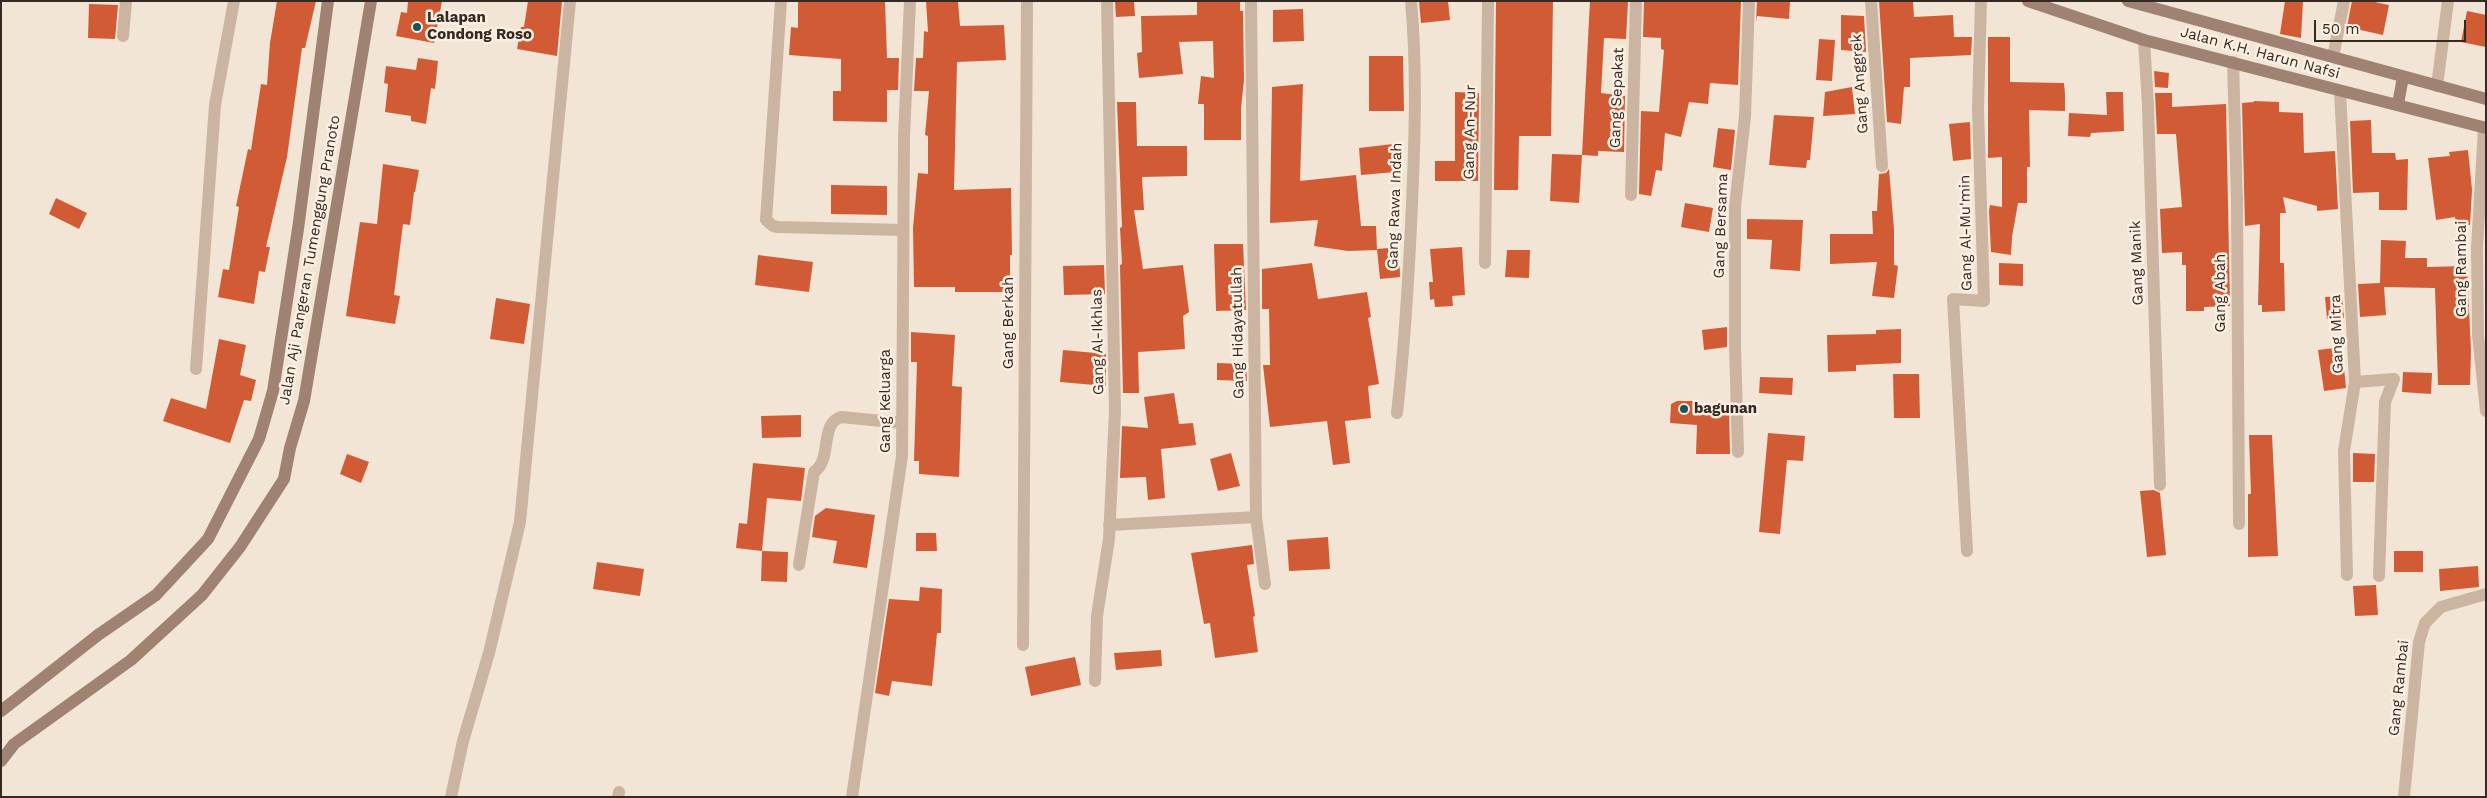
<!DOCTYPE html>
<html>
<head>
<meta charset="utf-8">
<style>
	body { margin:0 }
	#map { position:relative; width:2487px; height:798px; overflow:hidden; background:#f3e5d5; font-family:"Work Sans",sans-serif }
	canvas { display:block }
	.frame { position:absolute; inset:0; border:2px solid #352924; pointer-events:none }
	.scale { position:absolute; left:2314px; top:20px; width:152px; height:22px; box-sizing:border-box; border:2px solid #352924; border-top:0; padding-left:6px; font-size:15px; line-height:18px; white-space:nowrap; color:#352924; -webkit-text-stroke:4px #faefe1; paint-order:stroke }
</style>
</head>
<body>
<div id="map">
<canvas width="2487" height="798"></canvas>
<div class="frame"></div>
<div class="scale">50 m</div>
</div>
<script>
const g = document.querySelector('canvas').getContext('2d');
g.lineJoin = 'round';
function fill(path, color) { g.fillStyle = color; g.fill(path, 'evenodd'); }
function strokePath(path, color, width, dash) { g.strokeStyle = color; g.lineWidth = width; g.lineCap = dash ? 'butt' : 'round'; g.setLineDash(dash || []); g.stroke(path); }
function write(font, color, halo, rows, align = 'center') {
  g.font = font + ' "Work Sans",sans-serif'; g.lineWidth = 5; g.setLineDash([]); g.textBaseline = 'middle'; g.strokeStyle = halo; g.fillStyle = color; for (const [text, x, y, turn = 0] of rows) {
    g.save(); g.translate(x, y); g.rotate((+turn || 0) * Math.PI / 180); g.textAlign = isNaN(turn) ? turn : align; if (halo) g.strokeText(text, 0, 0); g.fillText(text, 0, 0); g.restore();
  }
}
fill(new Path2D(`
	M277,1H316L305,48H302L287,157L266,247H270L265,272L259,271L254,304L218,297L223,269L229,270L239,207L236,206L248,149L251,150L261,84L267,85L270,43Z
	M408,1H442L434,43L396,36L401,12L407,13Z
	M528,1H562L557,56L517,49L521,27H524Z
	M798,1H885L887,58H899L898,90H887V122L833,121V91H841V59L789,55L791,27L798,28Z
	M926,1H958L960,26L1004,25L1006,60L957,62L954,190L1011,188L1012,255H1010V292H955V287H914L913,228L918,173L928,174V136L925,135L929,91H914L916,58H923L924,31L928,32Z
	M1115,1H1134L1135,16L1116,17Z
	M1197,1H1240V11H1243L1244,80L1241,108V140H1204V104H1198L1201,76L1214,78L1213,41L1179,42L1183,74L1139,78L1137,53L1142,52L1141,16L1197,15Z
	M1419,1H1448L1450,20L1421,23Z
	M1496,1H1553L1551,136H1519L1518,190H1494Z
	M1590,1H1628L1626,39L1604,38L1601,93L1625,96L1624,152L1598,151V156L1582,155Z
	M1644,1H1741L1738,85L1710,83L1708,104L1689,102L1681,137L1665,133L1662,171L1656,170L1651,196L1639,194L1641,111L1659,112L1664,50L1661,49V38L1643,37Z
	M1757,1H1790L1789,19L1757,16L1756,22Z
	M1879,1H1913L1914,17L1953,15L1954,37H1972L1971,55L1910,58V87H1904L1901,124L1887,122Z
	M2285,1H2303L2301,38L2280,34Z
	M2352,1H2370L2389,5L2383,35L2347,27Z
	M89,4L118,5L115,39L88,38Z
	M1303,9L1304,41L1273,42V10Z
	M2467,11L2486,15V47L2461,42Z
	M1841,15L1864,16L1866,52L1841,50Z
	M1988,37H2010V82L2064,83L2065,94V111L2029,110L2030,167H2027V203H2018L2012,237L2011,255L1991,252L1989,211L1990,205L2002,207V157L1988,158Z
	M1819,39L1835,40L1832,81L1816,80Z
	M1369,56H1403L1404,111H1369Z
	M418,58L438,61L435,89L431,88L426,124L411,121V116L385,112L388,84L384,83L386,66L416,70Z
	M2154,71L2169,73L2168,88L2155,87Z
	M1303,84L1300,181L1356,175L1361,226H1376L1377,250L1348,251L1314,246L1318,220L1270,223L1272,87Z
	M1852,87L1855,114L1823,116L1825,92Z
	M1455,92L1479,93L1478,181H1435V161H1455Z
	M2106,92H2123L2124,131L2091,133L2090,137L2068,136L2069,113L2107,115Z
	M2155,93H2172V107L2226,104L2230,306L2204,307V311H2186V265H2182V252L2162,253L2160,209L2182,207L2176,134H2157Z
	M2254,101L2279,102V112L2303,113L2304,153L2335,151L2338,209L2317,211V206L2283,197L2286,213H2280V263H2284L2285,311L2262,312V305H2258L2260,224L2245,226L2242,103L2254,102Z
	M1117,102H1136L1137,146H1187V176L1142,177L1144,210H1134L1143,269L1183,265L1189,312L1183,316L1185,349L1138,352L1139,393H1123L1120,265L1122,264L1120,228L1122,227Z
	M1774,115L1814,117L1810,160H1807L1806,168L1769,165Z
	M2371,120L2372,153H2395L2396,160L2408,159L2407,210H2379V192L2353,193L2350,121Z
	M1970,122L1971,159L1953,161L1949,124Z
	M1718,128L1735,130L1731,170L1713,167Z
	M1393,144V149L1399,148L1401,165L1395,166L1396,172L1361,175L1359,148Z
	M2468,150L2472,190L2470,225L2456,226L2455,217L2436,220L2428,158L2450,156L2449,152Z
	M1552,154L1582,155L1579,203L1550,201Z
	M383,164L419,170L415,192H414L410,225L403,224L394,295L400,296L395,324L346,316L360,222L377,224Z
	M1889,169L1894,229V265L1898,266L1894,298L1872,296L1877,262L1830,264V234H1873L1872,211H1877L1879,174L1886,173Z
	M831,185L887,186V215L831,214Z
	M56,198L87,213L79,229L49,214Z
	M1685,203L1713,208L1709,232L1681,227Z
	M1747,219L1803,220L1800,271L1770,269L1772,240L1747,239Z
	M2381,240L2406,241L2405,258H2427V267L2467,266L2471,351L2470,385H2438L2435,288L2384,287L2386,315L2360,317L2358,284L2380,283Z
	M1214,244H1243L1246,310L1216,311Z
	M1399,247L1400,277L1380,279L1377,249Z
	M1462,247L1465,295L1452,296L1453,306L1435,307L1434,299L1430,300L1429,282H1433L1430,249Z
	M1507,250H1530L1529,278L1505,277Z
	M758,255L813,262L809,292L755,285Z
	M1312,263L1318,299L1367,292L1371,317L1368,318L1379,384L1368,386L1371,418L1345,421L1350,463L1333,465L1327,421L1270,427L1263,365H1270L1269,309H1262V269Z
	M1999,263L2023,264V286L1999,285Z
	M1104,265L1105,294L1064,295L1063,266Z
	M2342,296L2344,318L2327,319L2325,297Z
	M496,298L530,304L524,344L490,339Z
	M1727,327V347L1704,350L1702,330Z
	M1901,329V363L1856,365V371L1828,372L1827,335L1876,334V330Z
	M911,332L955,335L952,386L962,387L959,477L919,474V461H914L917,362H911Z
	M219,339L246,345L240,375L256,380L251,401L244,400L230,443L163,421L171,398L206,409Z
	M2342,347L2346,388L2324,391L2318,350Z
	M1063,350L1106,354V386L1060,382Z
	M1217,363L1246,364L1247,381L1217,380Z
	M2403,372L2432,373L2431,394L2402,392Z
	M1893,374H1919L1920,418H1894Z
	M1760,377L1793,378L1792,395L1759,393Z
	M1174,393L1179,424L1193,423L1196,445L1161,449L1165,498L1148,500L1146,477L1120,478L1122,426L1148,428L1144,397Z
	M1677,401H1698V406L1729,407L1730,454H1696L1697,425L1670,423L1671,404Z
	M801,415V437L762,438L761,416Z
	M1768,433L1805,436L1803,461L1787,460L1780,534L1759,532Z
	M2249,435H2272L2278,556L2248,557V494H2251Z
	M1231,453L1240,486L1218,491L1210,459Z
	M2353,453L2375,454L2374,482H2353Z
	M347,454L369,462L361,483L340,474Z
	M753,463L805,468L801,501L767,498L762,551L736,548L739,523L747,524Z
	M2154,490L2160,493L2166,555L2147,557L2140,491Z
	M826,508L875,515L867,568L833,563L837,541L812,537L815,516Z
	M916,533H936L937,551H916Z
	M1328,537L1330,569L1289,571L1287,540Z
	M1252,545L1254,564L1247,565L1255,616L1253,617L1258,652L1215,658L1210,623L1204,624L1191,553Z
	M762,551L788,552L787,582L761,581Z
	M2394,551H2423V572H2394Z
	M597,562L644,569L640,596L593,589Z
	M2478,566L2479,587L2440,591L2439,569Z
	M2376,585L2378,615L2355,616L2353,586Z
	M920,587L942,589L941,633H937L932,686L892,681L889,696L875,693L889,599L919,601Z
	M1161,650L1162,666L1116,670L1114,653Z
	M1075,657L1081,685L1031,696L1025,667Z`), '#d15b34');
strokePath(new Path2D(`
	M781,1L766,220L773,226L778,227L903,230
	M1871,1L1882,166
	M123,36L126,1
	M2144,40L2148,106L2160,485
	M2333,57L2344,1
	M2233,62L2237,202L2239,524
	M2437,86L2448,1
	M2340,91L2355,382L2344,451L2347,575
	M2484,127L2477,248L2478,335L2486,411
	M1631,195L1636,1
	M1485,263L1488,1
	M196,369L215,105L234,1
	M2355,382L2394,379L2385,402L2379,576
	M1397,413C1405,343 1409,273 1412,203C1415,136 1417,68 1411,1
	M1738,452L1735,346V207L1745,116L1749,1
	M1256,517L1265,584
	M1109,525L1256,517L1251,1
	M1967,551L1953,299L1984,301L1978,108L1981,1
	M799,565L814,472C833,459 819,424 841,417L902,423
	M1023,645L1027,1
	M1095,681L1097,616L1109,539L1115,411L1107,1
	M451,797L463,741L489,653L520,522L570,1
	M618,797L619,792
	M852,797L902,456L904,137L910,1
	M2404,797L2419,642L2425,623L2441,607L2486,594`), '#cbb4a0', 12);
strokePath(new Path2D(`
	M2028,1L2144,40L2486,128
	M2128,1L2486,99
	M2398,104L2403,77
	M1,711L98,635L156,595L208,539L259,439L273,391L298,229L328,1
	M1,761L14,744L131,660L202,595L240,547L284,479L290,448L304,401L371,1`), '#9f8272', 12);
for (const [x, y, r, color] of [
	[417,27,5,"#165559"],
	[1684,409,5,"#165559"]
]) { const dot = new Path2D(); dot.arc(x, y, r, 0, 2 * Math.PI); g.fillStyle = color; g.fill(dot); strokePath(dot, '#faefe1', 2); }
write('bold 15px', '#352924', '#faefe1', [
	["Lalapan",427,18],
	["Condong Roso",427,35],
	["bagunan",1694,409]
], 'left');
write('15px', '#352924', '#faefe1', [
	["Jalan K.H. Harun Nafsi",2260,53,15],
	["Gang Anggrek",1860,84,-94],
	["Gang Sepakat",1617,98,-88],
	["Gang An-Nur",1470,132,-89],
	["Gang Rawa Indah",1395,206,-88],
	["Gang Bersama",1721,226,-88],
	["Gang Al-Mu'min",1966,233,-91],
	["Jalan Aji Pangeran Tumenggung Pranoto",310,260,-80],
	["Gang Manik",2137,263,-92],
	["Gang Rambai",2462,269,-90],
	["Gang Abah",2221,293,-90],
	["Gang Berkah",1009,323,-90],
	["Gang Hidayatullah",1238,333,-91],
	["Gang Mitra",2337,334,-92],
	["Gang Al-Ikhlas",1098,342,-91],
	["Gang Keluarga",886,401,-90],
	["Gang Rambai",2399,688,-84]
]);
</script>
</body>
</html>
